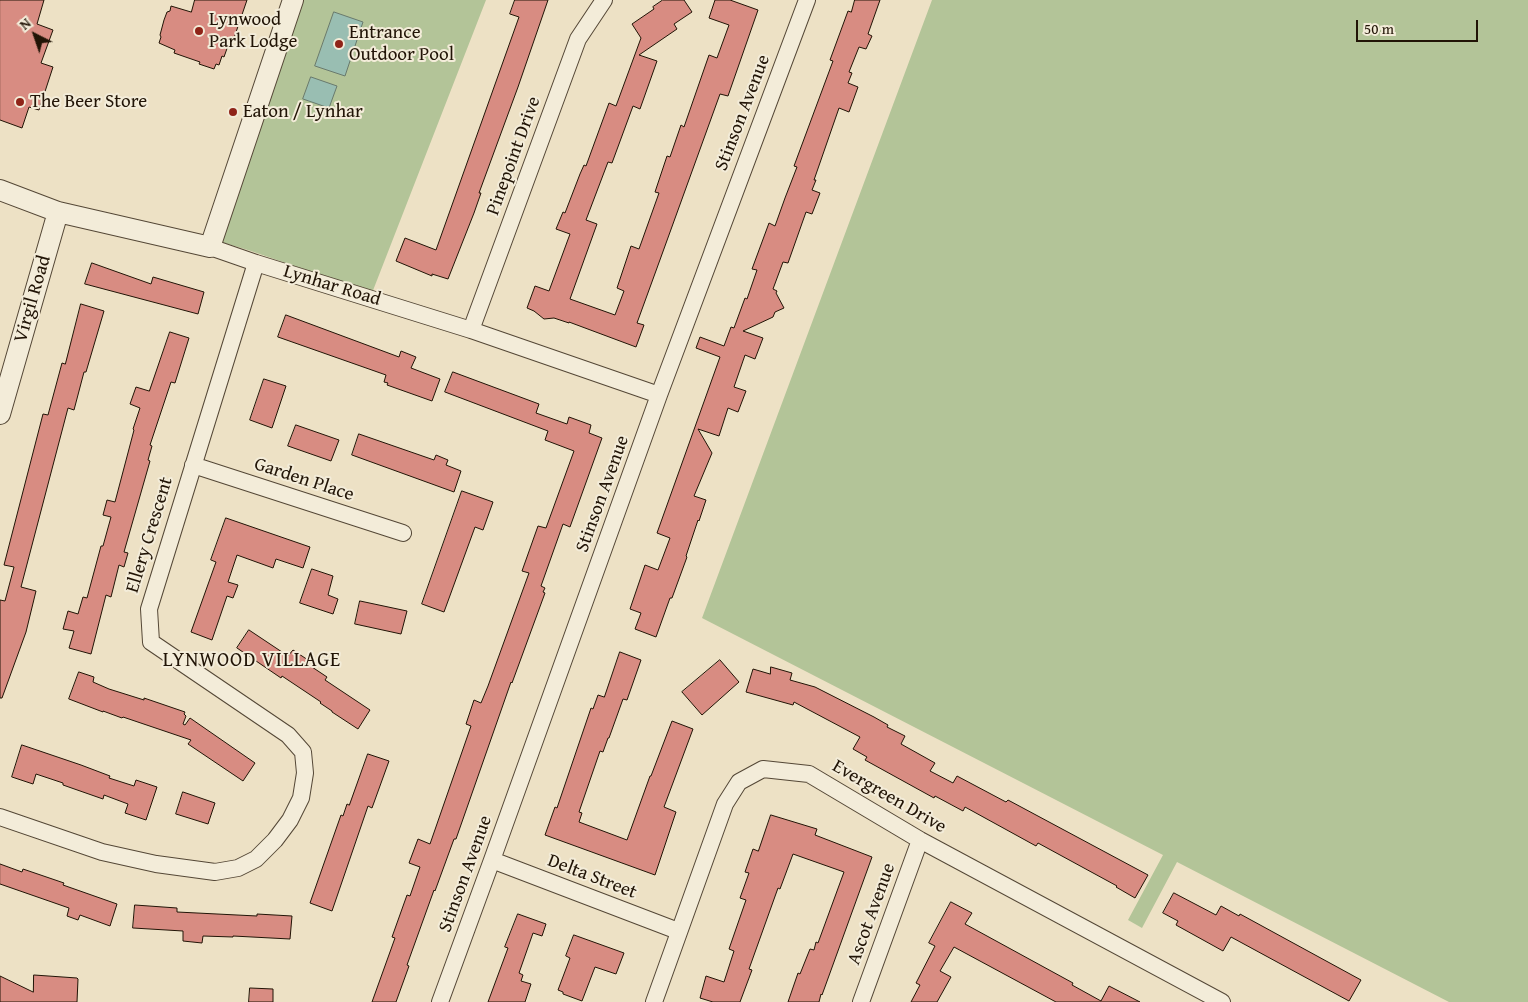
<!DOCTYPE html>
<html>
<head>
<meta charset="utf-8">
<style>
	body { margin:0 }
	#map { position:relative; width:1528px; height:1002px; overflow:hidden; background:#ede1c5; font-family:"Gentium Book Plus",serif }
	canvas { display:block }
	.north { position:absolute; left:10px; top:10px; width:50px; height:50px; -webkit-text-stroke:4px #f3ecd9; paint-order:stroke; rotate:319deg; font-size:14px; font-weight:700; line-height:20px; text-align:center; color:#211406 }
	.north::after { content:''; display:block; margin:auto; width:18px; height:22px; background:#211406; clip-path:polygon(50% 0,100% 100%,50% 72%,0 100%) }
	.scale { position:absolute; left:1356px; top:20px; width:122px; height:22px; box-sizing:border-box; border:2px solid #211406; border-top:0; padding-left:6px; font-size:15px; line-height:18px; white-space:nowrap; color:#211406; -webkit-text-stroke:4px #f3ecd9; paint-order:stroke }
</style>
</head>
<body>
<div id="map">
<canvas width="1528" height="1002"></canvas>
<div class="north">N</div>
<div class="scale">50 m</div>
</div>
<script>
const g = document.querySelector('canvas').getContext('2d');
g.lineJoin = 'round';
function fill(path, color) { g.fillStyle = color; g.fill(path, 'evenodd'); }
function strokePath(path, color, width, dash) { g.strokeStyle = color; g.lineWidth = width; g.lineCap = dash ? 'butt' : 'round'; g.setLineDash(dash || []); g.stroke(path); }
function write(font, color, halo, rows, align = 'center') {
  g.font = font + ' "Gentium Book Plus",serif'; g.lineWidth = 4; g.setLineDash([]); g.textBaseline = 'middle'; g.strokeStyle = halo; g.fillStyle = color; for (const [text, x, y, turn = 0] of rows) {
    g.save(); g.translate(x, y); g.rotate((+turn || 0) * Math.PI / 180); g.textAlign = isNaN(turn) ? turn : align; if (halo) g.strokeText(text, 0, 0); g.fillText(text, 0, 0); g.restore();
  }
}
fill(new Path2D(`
	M285,0H486L372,293L251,251L205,237Z
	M932,0H1528V1002H1449L1177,862L1142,928L1128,920L1163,855L702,618Z`), '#b3c498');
const water = new Path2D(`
	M334,12L363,22L345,76L315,66Z
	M311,77L337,86L329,108L303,99Z`);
fill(water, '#99beb2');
strokePath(water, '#697a6d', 1);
const building = new Path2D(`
	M0,0H44L37,24L53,30L41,63L53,67L39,110L29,107L22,128L0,120Z
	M195,0H247L233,41L230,40L224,57L222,56L219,65L216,64L214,69L199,64L200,62L174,53L175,50L159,43L161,37L160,35L164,20L167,12L170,11L171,6L191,12Z
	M515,0H548L518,87L479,193H481L474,213L448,279L432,274V276L396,261L405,238L436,250L519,17L510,14Z
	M663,0H684L692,12L674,24L677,29L639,55L657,61L640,109L633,106L612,163L608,162L586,220L597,224L570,299L615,315L624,291L617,288L631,246L639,249L659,193L655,192L667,156L670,157L681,125L684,127L709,55L717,58L729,25L709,18L715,0H730L758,10L728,96L720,94L661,257L637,323L644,325L636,347L569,322V323L554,318L544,319L534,311L527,308L535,286L549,291L570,234L556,229L563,212L565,213L580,174L584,165L586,166L609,103L616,106L641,38L632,24L654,9L653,7Z
	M855,0H880L868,34L872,36L866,49L859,47L849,72L852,73L848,83L858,87L849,112L839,108L814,180H816L812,190L820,193L812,214L806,212L788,263L783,262L773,289L777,291L776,293L784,308L775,312L773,317L743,331L763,338L755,359L745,355L734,387L746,391L738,412L728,408L719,436L698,429L712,453L694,496L706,500L699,521L698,520L686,556L687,557L672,598H670L656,637L635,629L641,613L630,609L645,565L658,570L670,538L657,533L720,357L696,348L700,337L724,346L731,327L734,328L745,298L747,299L757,270L752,269L769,223L775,226L785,198L797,167L794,166L833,61L830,60L848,11L851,12Z
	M92,263L151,284L153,277L204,292L198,314L85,284Z
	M81,304L104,311L86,372H84L74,410L68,408L21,587L36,591L26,632L2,698H0V600L5,601L14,567L4,565L43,414L48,415L62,363L65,364Z
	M286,315L399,357L401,351L416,357L411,368L440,379L432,401L387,385L388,383L384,382L386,375L278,337Z
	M170,332L189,338L175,383L171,382L150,445L152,446L148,460L150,461L124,552L128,553L124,567L119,565L111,597L106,595L91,654L69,648L74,631L63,629L68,611L78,614L83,597L87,598L101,546H103L111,517L103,515L107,500L115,502L134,430L133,429L140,408L130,404L136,387L149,391Z
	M453,372L539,404L536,413L567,424L569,417L591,425L589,433L602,438L570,527L563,524L541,586L545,588L543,592L545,593L512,683L511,682L456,839H454L435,891L434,890L407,965L409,966L396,1002H372L395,938L392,937L407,895L410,896L420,867L409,863L418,839L430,844L471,726L466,724L474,700L481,703L488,686L529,573L522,571L538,526L546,528L574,451L545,440L548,431L445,392Z
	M264,379L286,386L272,428L250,420Z
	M296,425L339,440L331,461L288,446Z
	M359,434L434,460L436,455L448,460L446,465L461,471L454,492L352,455Z
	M462,491L493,502L483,530L475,527L444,612L422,604Z
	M226,518L310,547L303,568L276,559L273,568L237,555L228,582L238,585L233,598L227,596L212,640L191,632L216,562L211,560Z
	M312,569L333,576L328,595L338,599L333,614L300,603Z
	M360,601L407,611L401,634L355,624Z
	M249,630L288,656L293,650L308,660L306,663L327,677L325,680L370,710L358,729L332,712V711L320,703L321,702L282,676L281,678L237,648Z
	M620,652L641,660L627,700L623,699L609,738H608L603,752L600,751L579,812L582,813L579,822L627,840L650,776H651L672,721L693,729L664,807L676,812L655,875L545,835L555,807L557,808L591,708L593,709L598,695L604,697Z
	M720,660L739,682L702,715L682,692Z
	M771,667L792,673L790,680L815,687L874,717L888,725L887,727L905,736L901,744L935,763L930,771L953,783L957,776L1006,802L1008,800L1148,875L1135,898L1116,887L1117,886L1038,843L1036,846L965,807L963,811L935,796L934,798L865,760L867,757L853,749L860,737L794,702L793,705L746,692L753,669L770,674Z
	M79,672L94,677L93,682L109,689L144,700V698L185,712L184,714L186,716L183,724L185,725L190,718L255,763L243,781L188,744L191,740L123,717L122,718L103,711V712L69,699Z
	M22,745L81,765L110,776L109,778L134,786L136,780L157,787L146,820L125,813L128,804L104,795L103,799L63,785V783L36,774L33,784L12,777Z
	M368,754L389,761L372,808L368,806L332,911L310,903L341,815L343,816L347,804L349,805Z
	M183,792L215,803L208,824L176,814Z
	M771,815L817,829L815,835L872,857L822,995L821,994L819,1002H788L798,973L800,974L810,949L814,950L816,942L818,943L844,872L793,854L780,889L778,888L749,969L752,970L740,1002H713L700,998L706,976L724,982L734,951L729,949L746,900L740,898L749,873L745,872L753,849L758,851Z
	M0,864L22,872L23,869L64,883L63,885L117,904L110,926L80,915L78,920L67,916L69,908L0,884Z
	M1174,893L1216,915L1221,906L1239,916L1240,914L1361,980L1349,1001L1231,937L1223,951L1176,925L1178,921L1163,913Z
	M951,902L972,913L965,924L1073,983L1072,985L1101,1001L1109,986L1140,1002H1056L954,947L940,971L951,977L937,1002H911L920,985L916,983L935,946L929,943Z
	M135,905L177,908V912L257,916V914L292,916L290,939L233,936V937L203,936L202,943L183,941V931L133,928Z
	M518,914L546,924L542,936L533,933L519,973L523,975L521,981L531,984L525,1002H488L508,948L505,947Z
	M574,935L624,953L616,974L595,967L582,1001L563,994V992L558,990L570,958L566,956Z
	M34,975L77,978L78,979L77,1002H0V976L33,992Z
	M250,988L273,989V1002H249Z`);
fill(building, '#d88c82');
strokePath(building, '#211406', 1);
const minor = new Path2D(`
	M210,247L256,263L471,330L659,395
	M471,330L578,39L604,0
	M193,465L403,533
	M0,817L102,852L156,864L215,872L238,868L256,859L275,840L290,820L301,798L305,773L303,752L288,735L151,642L149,609L256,263
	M492,860L678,931
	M440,1002L492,860L659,395L807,0
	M654,1002L725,804L739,782L763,769L809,774L920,840L1222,1002
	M861,1002L920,840`);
const tertiary = new Path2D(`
	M0,190L58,212L210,247L293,0
	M0,414L58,212`);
strokePath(minor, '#544736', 18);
strokePath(tertiary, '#544736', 22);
strokePath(minor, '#f3ecd9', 16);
strokePath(tertiary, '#f3ecd9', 20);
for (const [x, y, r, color] of [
	[199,31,5,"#8f2418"],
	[339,44,5,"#8f2418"],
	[20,102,5,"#8f2418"],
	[233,112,5,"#8f2418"]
]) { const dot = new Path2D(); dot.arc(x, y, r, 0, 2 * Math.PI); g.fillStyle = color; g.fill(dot); strokePath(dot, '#f3ecd9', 2); }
write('19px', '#211406', '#f3ecd9', [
	["Lynwood",209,20],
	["Park Lodge",209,42],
	["Entrance",349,33],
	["Outdoor Pool",349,55],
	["The Beer Store",30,102],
	["Eaton / Lynhar",243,112]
], 'left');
write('19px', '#211406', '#f3ecd9', [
	["Stinson Avenue",743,113,-69],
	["Pinepoint Drive",514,156,-70],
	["Lynhar Road",332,286,17],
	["Virgil Road",33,299,-74],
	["Garden Place",304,480,18],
	["Stinson Avenue",603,494,-70],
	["Ellery Crescent",150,535,-73],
	["Evergreen Drive",889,797,30],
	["Stinson Avenue",466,874,-70],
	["Delta Street",592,877,21],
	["Ascot Avenue",872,914,-70]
]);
g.letterSpacing = '1px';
write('20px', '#211406', '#f3ecd9', [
	["LYNWOOD VILLAGE",252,661]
]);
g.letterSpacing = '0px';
</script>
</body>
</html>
